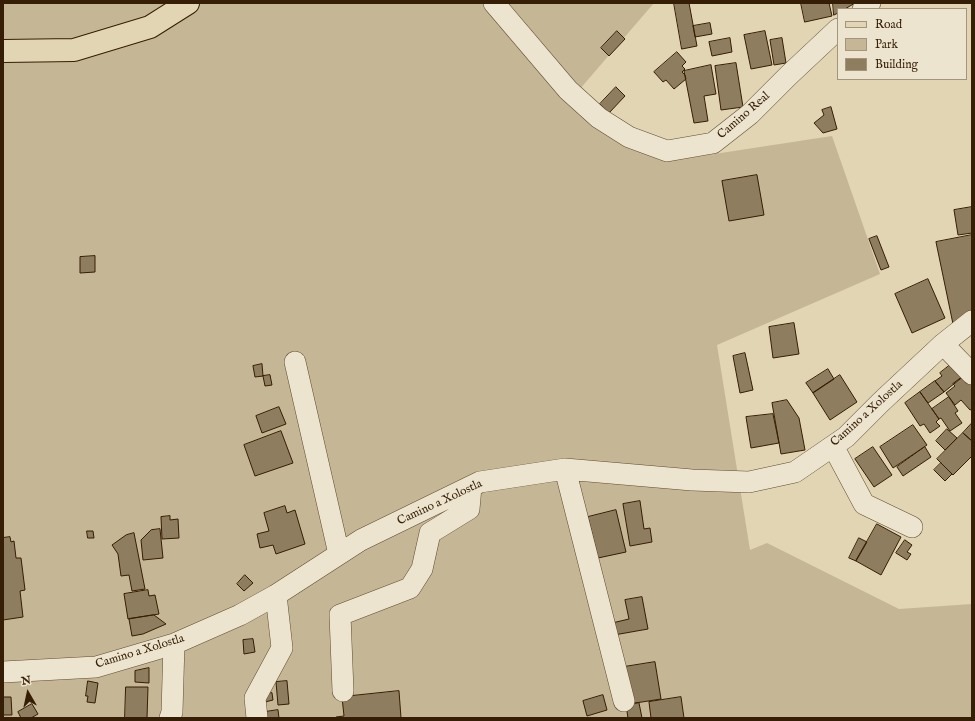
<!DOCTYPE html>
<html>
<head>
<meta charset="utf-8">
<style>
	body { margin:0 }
	#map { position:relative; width:975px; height:721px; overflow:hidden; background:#e2d5b3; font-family:"IM FELL English",serif }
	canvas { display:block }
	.frame { position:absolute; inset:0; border:4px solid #361d05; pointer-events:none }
	.legend { position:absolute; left:837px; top:8px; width:130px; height:72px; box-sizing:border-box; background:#ece4ce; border:1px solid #a3947e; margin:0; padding:5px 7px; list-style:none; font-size:12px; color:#361d05 }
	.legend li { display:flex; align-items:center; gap:8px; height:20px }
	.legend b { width:20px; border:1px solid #a3947e }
	.north { position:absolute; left:8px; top:673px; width:40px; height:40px; -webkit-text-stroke:3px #ece4ce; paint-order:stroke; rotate:351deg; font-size:11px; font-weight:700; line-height:16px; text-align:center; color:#361d05 }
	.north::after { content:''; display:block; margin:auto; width:14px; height:18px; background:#361d05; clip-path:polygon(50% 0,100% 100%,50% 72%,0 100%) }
</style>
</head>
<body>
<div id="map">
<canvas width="975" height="721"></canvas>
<div class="frame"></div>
<ul class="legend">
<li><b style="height:5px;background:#e2d5b3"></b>Road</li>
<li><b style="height:11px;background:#c5b695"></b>Park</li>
<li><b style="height:11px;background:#8f7d5f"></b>Building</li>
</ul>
<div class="north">N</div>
</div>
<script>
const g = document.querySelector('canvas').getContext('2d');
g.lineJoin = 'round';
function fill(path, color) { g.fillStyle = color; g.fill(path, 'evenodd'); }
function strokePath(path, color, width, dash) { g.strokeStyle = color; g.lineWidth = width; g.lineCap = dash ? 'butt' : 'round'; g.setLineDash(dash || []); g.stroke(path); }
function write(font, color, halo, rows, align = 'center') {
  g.font = font + ' "IM FELL English",serif'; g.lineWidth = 3; g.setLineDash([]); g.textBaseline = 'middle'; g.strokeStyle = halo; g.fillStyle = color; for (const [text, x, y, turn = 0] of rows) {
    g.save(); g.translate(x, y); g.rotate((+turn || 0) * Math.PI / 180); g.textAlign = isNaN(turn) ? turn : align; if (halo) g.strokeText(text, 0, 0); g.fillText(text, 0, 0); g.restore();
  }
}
fill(new Path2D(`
	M3,3H654L573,97L675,160L832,136L880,274L717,345L750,550L767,543L899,609L972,604V718H3Z`), '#c5b695');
const building = new Path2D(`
	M674,3H689L697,46L682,49Z
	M801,3H829L832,16L805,22Z
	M833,3H855L845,9H838V13L834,15Z
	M710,23L712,34L695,37L693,26Z
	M617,31L625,39L609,56L601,48Z
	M765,31L772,65L751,69L744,35Z
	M730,38L732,52L712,56L709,42Z
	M782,38L786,63L774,65L770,40Z
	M677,52L686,62L682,66L685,69L682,72L685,75L686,79L674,89L666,80L663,82L654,72Z
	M736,63L743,107L721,110L715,66Z
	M711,65L716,94L704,96L708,121L694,123L684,71Z
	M616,87L625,96L609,113L600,104Z
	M831,107L837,129L823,133L814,123L824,115L822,110Z
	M757,175L764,215L729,221L722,181Z
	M972,207V233L958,235L954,210Z
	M972,235V312L953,324L936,242Z
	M877,236L889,267L881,270L869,239Z
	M95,256V272L80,273V257Z
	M928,279L945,318L912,333L895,294Z
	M794,323L799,354L773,358L769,327Z
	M745,353L753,390L740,393L733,356Z
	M954,362L965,375L944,392L935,381L942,376L940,373Z
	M262,364L263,376L255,377L253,366Z
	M828,369L834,379L813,393L806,383Z
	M270,375L272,385L265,386L263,376Z
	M840,375L857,402L830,420L813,393Z
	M965,375L972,383V409L970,410L961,400L955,405L946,393L955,386L953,384Z
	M935,381L944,392L928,403L920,392Z
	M920,392L939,419L936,422L940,426L930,433L924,424L920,426L905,403Z
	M949,397L958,411L955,413L962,423L950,431L941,418L939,419L932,409Z
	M787,400L799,418L805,450L781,454L772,403Z
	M279,407L286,424L262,433L256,416Z
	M773,414L779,443L751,448L746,417Z
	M972,423V441L963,433Z
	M913,425L927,445L893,468L880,447Z
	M947,429L957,438L945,450L936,441Z
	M281,431L293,463L255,476L244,445Z
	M963,433L972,441V456L953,475L937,459Z
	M873,447L892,475L874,487L855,459Z
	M925,447L931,457L903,476L897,467Z
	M941,463L952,474L945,481L934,470Z
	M640,501L644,529L650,528L652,542L630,546L623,504Z
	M285,506L287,513L295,510L305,544L276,554L273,545L260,548L257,534L269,531L264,513Z
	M616,510L626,552L598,558L588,517Z
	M170,516V520L178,519L179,538L162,539L161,517Z
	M877,524L901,537L881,575L856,561Z
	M160,529L163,558L143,560L141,540L151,530Z
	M87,531H93L94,538H88Z
	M134,533L145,589L132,591L129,575L121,576L118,554L112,545L126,535Z
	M10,537L11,542L14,541L16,558H21L25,590L20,591L23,617L3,620V538Z
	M859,538L867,542L856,561L849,558Z
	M905,540L912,545L907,552L911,554L907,560L896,553Z
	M245,575L253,583L244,591L237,584Z
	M148,590L149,596L155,595L159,614L128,619L124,594Z
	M642,597L648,629L614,635L612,623L629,619L625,600Z
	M154,615L166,624L143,634L132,636L129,619Z
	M253,639L255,652L244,654L243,640Z
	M655,662L661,699L629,704L624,667Z
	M149,668V683L135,682V671Z
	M88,681L98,683L95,703L87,702L88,696H86Z
	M287,681L289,704L278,705L276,682Z
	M126,687H148L147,718H125Z
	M399,691L401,718H336V717L344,716L342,697Z
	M272,693L273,700L265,702L264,694Z
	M603,695L607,710L587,716L583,701Z
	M3,697H11L12,715H3Z
	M681,697L684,718H651L649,702Z
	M639,703L642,718H628L626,705Z
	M32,704L38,714L31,718H21L18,712Z
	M278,710L279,718H266L265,712Z`);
fill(building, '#8f7d5f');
strokePath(building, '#361d05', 1);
const minor = new Path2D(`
	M494,3L568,90L599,118L629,137L667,151L713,143L750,114L789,75L838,29
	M863,9L870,3
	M943,344L972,374
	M295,362L339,554
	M833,446L864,504L912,527
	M565,469L624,701
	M3,672L96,667L174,644L240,615L276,595L361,540L480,482L565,469L692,480L749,482L795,472L846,437L881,402L943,344L972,321
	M343,691L340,615L410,588L422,569L430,533L469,509L471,487
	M170,718L172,712L174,644
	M257,718L255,698L282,648L276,595`);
const major = new Path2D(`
	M3,51L74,50L150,27L188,3`);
strokePath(minor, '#614b30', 22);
strokePath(major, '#361d05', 24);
strokePath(minor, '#ece4ce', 21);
strokePath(major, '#e2d5b3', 22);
write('12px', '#361d05', '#ece4ce', [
	["Camino Real",744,116,-41],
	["Camino a Xolostla",867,414,-42],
	["Camino a Xolostla",440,503,-25],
	["Camino a Xolostla",140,652,-17]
]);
</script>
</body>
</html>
